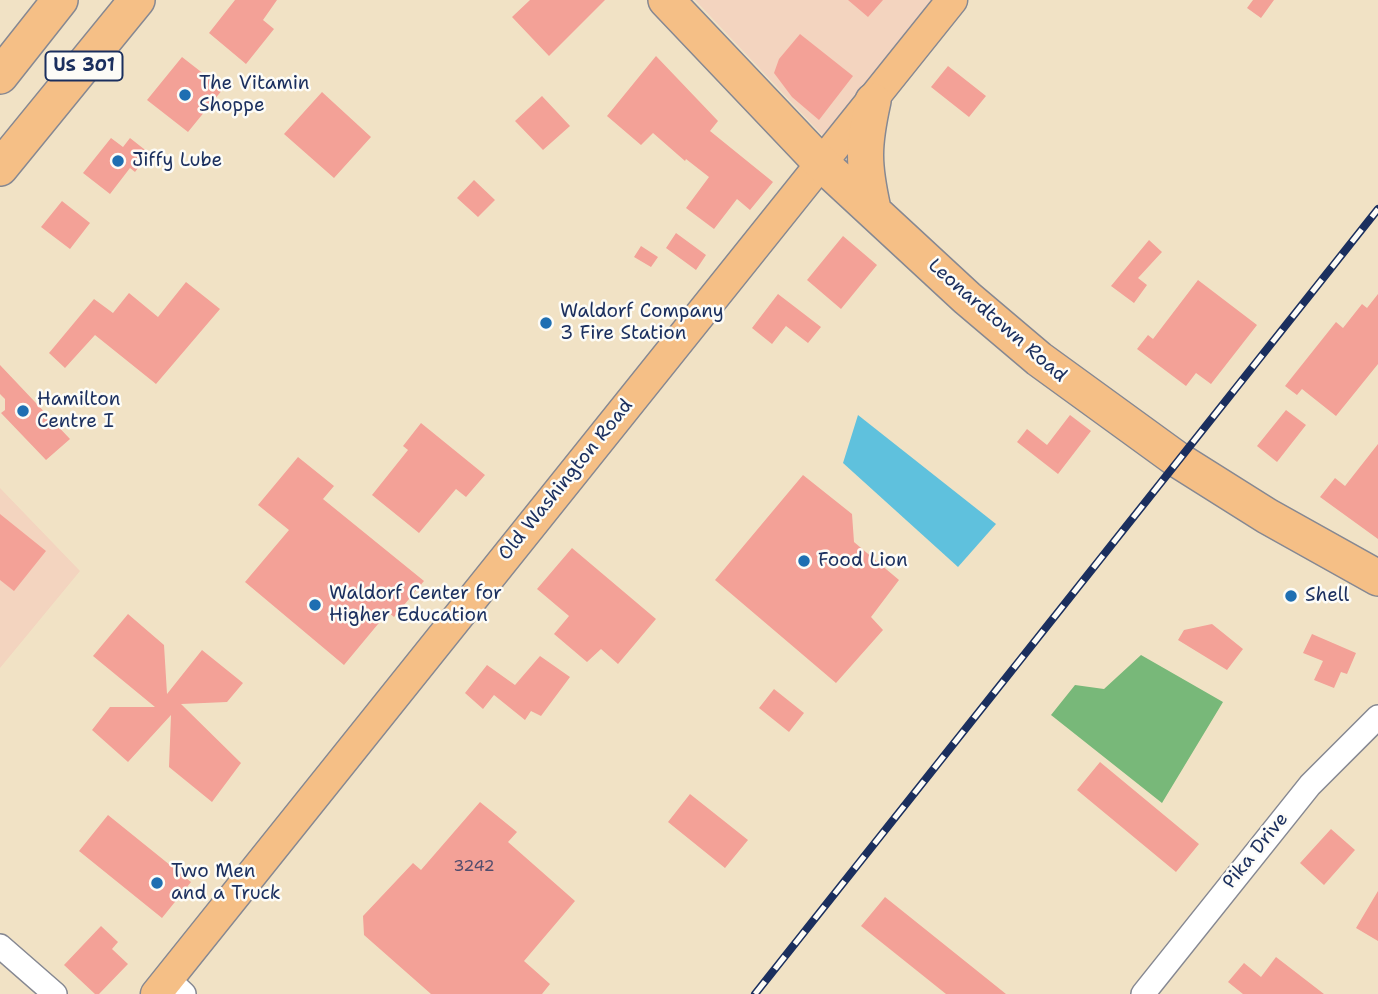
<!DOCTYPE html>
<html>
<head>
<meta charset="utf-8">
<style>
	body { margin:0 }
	canvas { display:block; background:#f1e2c5 }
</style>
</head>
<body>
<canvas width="1378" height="994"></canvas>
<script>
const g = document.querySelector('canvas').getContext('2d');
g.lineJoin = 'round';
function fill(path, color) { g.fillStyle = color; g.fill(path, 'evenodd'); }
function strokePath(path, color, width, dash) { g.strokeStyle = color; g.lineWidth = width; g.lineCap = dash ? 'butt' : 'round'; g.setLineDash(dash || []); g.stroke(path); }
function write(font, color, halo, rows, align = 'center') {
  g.font = font + ' "Shantell Sans",sans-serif'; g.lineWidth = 5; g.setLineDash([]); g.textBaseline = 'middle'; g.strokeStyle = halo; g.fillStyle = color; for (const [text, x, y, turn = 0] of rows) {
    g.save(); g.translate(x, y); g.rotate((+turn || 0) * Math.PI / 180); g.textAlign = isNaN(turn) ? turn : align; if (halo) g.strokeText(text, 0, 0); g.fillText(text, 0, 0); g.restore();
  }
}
fill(new Path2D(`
	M695,0H935L826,139Z
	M0,488L80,571L0,668Z`), '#f3d4bf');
fill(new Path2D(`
	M1141,655L1223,702L1162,803L1051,715L1075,685L1104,689Z`), '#78b879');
fill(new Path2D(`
	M858,415L996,524L958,567L843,463Z`), '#5fc1dd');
fill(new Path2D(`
	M235,0H277L263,20L274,29L246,64L209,33Z
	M530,0H605L549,56L512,17Z
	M848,0H883L868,17Z
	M1253,0H1274L1261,18L1247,8Z
	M800,34L853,76L819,120L792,97L774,73L779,59Z
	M656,56L718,121L710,131L773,182L750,210L737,199L714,229L686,208L709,177L686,159L685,161L653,133L641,145L607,116Z
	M182,57L223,89L188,132L147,100Z
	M948,66L986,96L969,117L931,87Z
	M322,92L371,137L334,178L284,134Z
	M542,96L570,126L543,150L515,121Z
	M111,138L123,147L130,138L149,153L135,172L130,168L110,194L83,173Z
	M474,180L495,200L478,217L457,198Z
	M62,201L90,223L70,249L41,227Z
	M676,233L706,255L696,270L666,248Z
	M843,236L877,265L841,309L807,280Z
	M1149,240L1162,252L1138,278L1147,285L1134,303L1111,286Z
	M641,246L658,257L651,267L634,257Z
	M1198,280L1257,325L1211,384L1196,373L1186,386L1137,349L1148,335L1153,339Z
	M186,282L220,309L156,384L95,335L65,368L49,353L94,299L113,313L129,293L158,317Z
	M778,294L821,327L808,343L786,326L772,344L752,328Z
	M1378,294V364L1336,416L1302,389L1297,395L1285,386L1336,322L1343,328L1362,304L1367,308Z
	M0,365L70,439L46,460L1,413L5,410V399L0,394Z
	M1286,410L1306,425L1277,462L1257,446Z
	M1070,415L1091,431L1058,474L1017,442L1027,429L1047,445Z
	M421,423L485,475L466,497L456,489L419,533L372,495L408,450L403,446Z
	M1378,444V539L1320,497L1335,478L1345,486Z
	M298,457L334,486L323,499L424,581L394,617L388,612L344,665L245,582L289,530L258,505Z
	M803,475L852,514L854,542L899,580L871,617L883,630L836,683L715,580Z
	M0,514L46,551L14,591L0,580Z
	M572,548L656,619L618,664L601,649L587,662L554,634L569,616L537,589Z
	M128,614L164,645L167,694L202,650L243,683L227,702L181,704L241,763L212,802L169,767L171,715L128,762L92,730L110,707H155L93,656Z
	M1212,624L1243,649L1227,670L1178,640L1184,630Z
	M1312,634L1356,653L1347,674L1341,672L1334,688L1314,680L1323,661L1303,653Z
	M540,656L570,677L541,716L531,711L525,720L494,695L483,709L465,693L487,665L515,685Z
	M774,689L804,713L789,732L759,708Z
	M1100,762L1199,844L1176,872L1077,790Z
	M690,794L748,840L725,868L668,822Z
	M480,802L517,832L508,842L575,901L524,961L550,984L542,994H431L364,935L363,916L413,863L421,870Z
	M108,815L191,882L162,918L79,851Z
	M1331,829L1355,850L1324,885L1300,863Z
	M1378,891V941L1356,928Z
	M885,897L1006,994H946L861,926Z
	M101,926L118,942L112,949L128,964L99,994H95L64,965Z
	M1276,957L1324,994H1243L1228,982L1244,963L1261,977Z`), '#f3a197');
const minor = new Path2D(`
	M0,946L55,994
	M168,979L184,994
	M1143,994L1310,785L1378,717`);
const major = new Path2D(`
	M156,994L952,0`);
const highway = new Path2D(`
	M666,0L820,162L967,298L1039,359L1178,460L1267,516L1378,578
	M0,76L60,0
	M873,101C863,146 863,164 873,209
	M0,168L137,0`);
strokePath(minor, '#868892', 26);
strokePath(major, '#868892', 33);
strokePath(highway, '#868892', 38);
strokePath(minor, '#fff', 23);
strokePath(major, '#f5bf86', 30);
strokePath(highway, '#f5bf86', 35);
const rail = new Path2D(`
	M755,994L1378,209`);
strokePath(rail, '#1b2f5e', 8);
strokePath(rail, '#fdfcf7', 5, [16]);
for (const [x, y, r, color] of [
	[185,95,7,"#1f6fb2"],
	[118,161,7,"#1f6fb2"],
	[546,323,7,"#1f6fb2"],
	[23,411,7,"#1f6fb2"],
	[804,561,7,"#1f6fb2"],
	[1291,596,7,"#1f6fb2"],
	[315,605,7,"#1f6fb2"],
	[157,883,7,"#1f6fb2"]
]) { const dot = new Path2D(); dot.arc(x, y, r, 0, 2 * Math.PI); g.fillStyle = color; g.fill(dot); strokePath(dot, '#fdfcf7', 2.5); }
write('16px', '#514c6c', null, [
	["3242",474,867]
]);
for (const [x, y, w] of [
	[84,66,77]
]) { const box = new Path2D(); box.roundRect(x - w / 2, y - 14.5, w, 29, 5); g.fillStyle = '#fdfcf7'; g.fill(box); strokePath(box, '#1b2f5e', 2); }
write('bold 18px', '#1b2f5e', null, [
	["US 301",84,66]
]);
write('19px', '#1b2f5e', '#fdfcf7', [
	["The Vitamin",199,84],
	["Shoppe",199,106],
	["Jiffy Lube",132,161],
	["Waldorf Company",560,312],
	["3 Fire Station",560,334],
	["Hamilton",37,400],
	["Centre I",37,422],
	["Food Lion",818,561],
	["Waldorf Center for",329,594],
	["Higher Education",329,616],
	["Shell",1305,596],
	["Two Men",171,872],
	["and a Truck",171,894]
], 'left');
write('19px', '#1b2f5e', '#fdfcf7', [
	["Leonardtown Road",997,321,41],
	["Old Washington Road",566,480,-51],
	["Pika Drive",1256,851,-51]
]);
</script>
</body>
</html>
